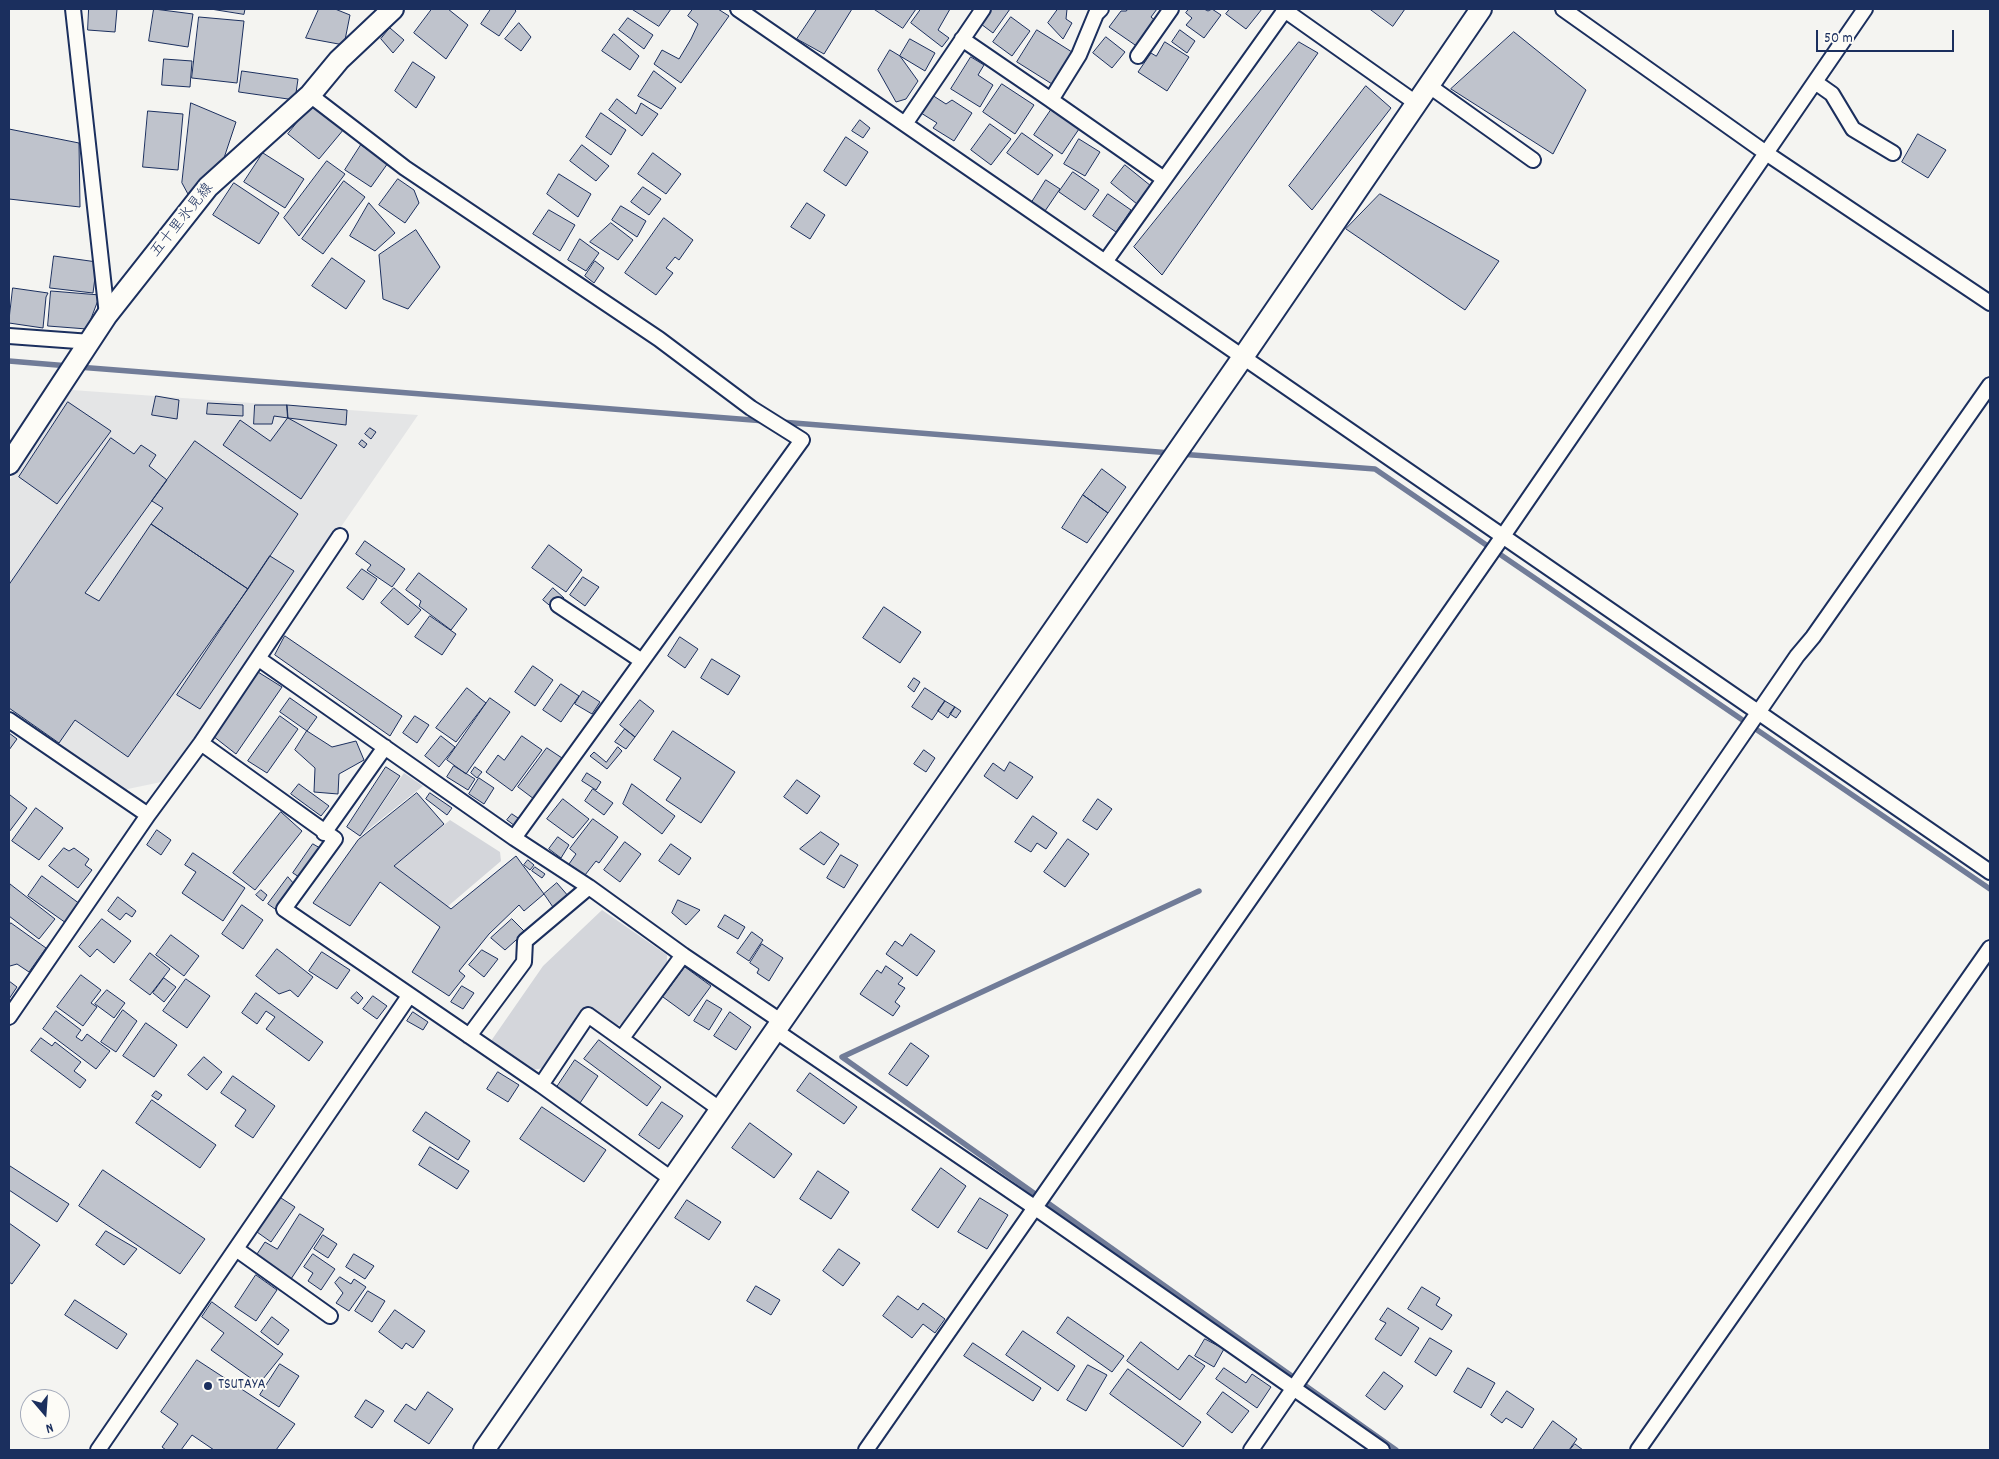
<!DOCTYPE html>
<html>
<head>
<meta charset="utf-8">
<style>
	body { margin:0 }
	#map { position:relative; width:1999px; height:1459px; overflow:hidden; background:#f4f4f1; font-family:Dekko,sans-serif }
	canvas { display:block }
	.frame { position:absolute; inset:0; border:10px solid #1b2f5e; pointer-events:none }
	.north { position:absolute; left:20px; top:1389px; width:50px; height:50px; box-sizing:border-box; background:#fdfcf7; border:1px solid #a3aaba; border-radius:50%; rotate:162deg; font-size:14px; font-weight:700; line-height:20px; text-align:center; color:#1b2f5e }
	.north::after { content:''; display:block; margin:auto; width:18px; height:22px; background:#1b2f5e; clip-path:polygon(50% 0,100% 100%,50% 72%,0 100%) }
	.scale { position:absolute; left:1816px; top:30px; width:138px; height:22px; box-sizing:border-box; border:2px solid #1b2f5e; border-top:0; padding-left:6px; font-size:15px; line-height:18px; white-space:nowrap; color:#1b2f5e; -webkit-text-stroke:4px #fdfcf7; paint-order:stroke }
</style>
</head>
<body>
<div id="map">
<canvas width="1999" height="1459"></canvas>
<div class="frame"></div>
<div class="north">N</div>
<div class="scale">50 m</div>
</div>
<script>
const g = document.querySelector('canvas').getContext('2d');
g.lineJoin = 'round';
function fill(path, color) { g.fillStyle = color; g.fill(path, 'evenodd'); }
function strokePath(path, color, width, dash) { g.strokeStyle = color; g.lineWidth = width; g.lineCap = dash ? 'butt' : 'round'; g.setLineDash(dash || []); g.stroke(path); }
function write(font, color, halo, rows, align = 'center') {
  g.font = font + ' Dekko,"Klee One",sans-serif'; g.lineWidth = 4; g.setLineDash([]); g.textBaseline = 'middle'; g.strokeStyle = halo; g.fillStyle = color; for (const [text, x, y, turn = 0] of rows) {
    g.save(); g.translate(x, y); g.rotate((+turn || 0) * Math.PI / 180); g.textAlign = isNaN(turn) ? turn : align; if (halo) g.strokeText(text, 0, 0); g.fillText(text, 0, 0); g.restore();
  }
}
fill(new Path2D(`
	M72,390L418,415L166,781L123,790L9,712V481Z`), '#e4e5e6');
fill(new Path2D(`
	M404,773L423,786L360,836Z
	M450,820L500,852L501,861L447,907L394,866Z
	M602,910L667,955V963L625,1022L617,1026L588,1007L544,1068L532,1070L491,1041L543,966Z`), '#d4d6db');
strokePath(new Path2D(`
	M9,361L69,366
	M78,367L765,421
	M781,422L1171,453
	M1180,454L1375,469L1990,889
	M1199,891L842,1057L1396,1450`), '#717c98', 5.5);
const building = new Path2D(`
	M89,9H117L115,32L88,30Z
	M154,9L193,14L188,47L149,41Z
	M211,9H245L244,14Z
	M319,9H335L350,15L344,45L306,38Z
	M432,9H448L468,25L446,59L414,33Z
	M491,9H514L516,11L499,36L481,24Z
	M632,9H671L659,26Z
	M693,9H718L729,16L681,83L654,64L662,50L679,59L691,39L698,24L688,16Z
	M817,9H852L824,54L797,39Z
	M874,9H916L903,28Z
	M921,9H950L938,30L949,38L942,47L911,23Z
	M992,9H1010L993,33L981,24Z
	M1058,9H1067L1066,19L1072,23L1063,39L1048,23Z
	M1128,9H1157L1151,17L1156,21L1138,47L1109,27L1121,11H1126Z
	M1189,9H1204L1208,11L1212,9L1221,15L1204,38L1186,25L1192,18L1186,13Z
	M1230,9H1262L1246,29L1226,14Z
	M1370,9H1405L1393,26Z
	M199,17L244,21L237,83L192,78Z
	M1011,17L1030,31L1012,56L993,42Z
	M628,18L653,35L644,49L619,30Z
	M519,23L531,37L521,51L505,39Z
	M390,28L404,40L393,53L381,39Z
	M1037,30L1072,52L1052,84L1017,62Z
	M1180,30L1195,41L1187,53L1172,42Z
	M1514,32L1586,90L1553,154L1451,89Z
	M614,34L639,56L630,70L602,51Z
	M1106,37L1125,52L1112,68L1093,53Z
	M910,39L935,53L925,71L900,56Z
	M1165,42L1189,57L1167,91L1138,72L1151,53L1156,56Z
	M1299,42L1318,53L1162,275L1134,247Z
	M890,50L900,56L918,81L906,99L896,102L878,70Z
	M971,57L984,65L978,75L993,85L980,107L951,89Z
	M164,59L192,61L190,87L162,85Z
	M413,62L435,77L416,108L395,91Z
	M242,71L298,79L295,100L239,92Z
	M654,71L676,88L661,109L638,96Z
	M1002,84L1034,105L1015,134L983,112Z
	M1366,86L1391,108L1312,210L1289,186Z
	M932,95L946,104L952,100L972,113L954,141L933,128L937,123L921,113Z
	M617,99L636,114L641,103L658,114L642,136L609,110Z
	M191,103L236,122L224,158L189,196L182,183Z
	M313,103L344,129L319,159L288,134Z
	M1051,110L1079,129L1062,154L1034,135Z
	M148,111L183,114L178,170L143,167Z
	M601,113L626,130L611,155L586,137Z
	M860,120L870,128L863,138L852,131Z
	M990,124L1011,139L991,165L971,150Z
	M9,129L79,143L80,207L9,199Z
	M1022,133L1053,155L1038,175L1007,153Z
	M1918,134L1946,150L1928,178L1902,162Z
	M846,137L868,152L846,186L824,171Z
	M1079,139L1100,152L1085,176L1064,164Z
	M361,145L388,163L371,187L345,170Z
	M582,145L609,166L596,181L570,161Z
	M263,153L304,179L285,208L244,182Z
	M653,153L681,174L666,194L638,174Z
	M327,161L345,174L299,236L284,218Z
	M1125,165L1151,186L1137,204L1111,183Z
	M1073,172L1099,190L1085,210L1059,192Z
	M559,174L591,194L578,217L547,194Z
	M398,179L414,190L419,203L405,223L379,205Z
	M1046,180L1060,189L1045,211L1032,202Z
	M344,181L365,197L323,254L302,239Z
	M234,183L279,213L259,244L213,215Z
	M643,187L661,199L649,215L631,202Z
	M1108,194L1131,210L1116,232L1093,216Z
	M1380,194L1499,261L1465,310L1346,229Z
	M369,203L395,233L375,251L350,236Z
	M807,203L825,215L810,239L791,227Z
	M621,206L646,221L637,237L612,220Z
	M549,210L575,225L560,251L533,234Z
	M664,218L693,240L679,260L675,257L666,268L673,273L656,295L625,273Z
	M611,223L633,240L618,260L590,242Z
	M416,230L440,267L408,309L383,299L379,255Z
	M580,239L599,253L586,271L568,260Z
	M54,256L97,262L93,293L50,288Z
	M332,258L365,281L346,309L312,286Z
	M595,261L604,268L594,283L585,276Z
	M13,288L48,293L46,297L43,328L9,323Z
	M51,291L100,295L87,329L48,326Z
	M156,396L179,400L177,419L152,415Z
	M68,402L111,431L57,504L19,477Z
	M208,403L243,405V416L207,414Z
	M255,405H287L288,418L274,416L272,424H254Z
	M287,405L347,410L346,425L288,418Z
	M288,418L337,445L301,499L223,445L240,420L270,441Z
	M370,428L376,432L371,439L365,434Z
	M111,438L134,454L141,445L156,455L149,466L167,480L85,593L99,601L151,524L248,589L128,757L75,720L59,743L9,708V585Z
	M362,440L367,444L364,448L359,444Z
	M195,441L298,514L248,589L151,524L163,508L152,501Z
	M1102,469L1126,487L1108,513L1083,495Z
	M1083,495L1108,513L1087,543L1062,528Z
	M365,541L405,569L392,587L367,570L371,565L356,554Z
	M549,545L582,570L566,592L532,568Z
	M270,556L294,571L200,709L177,695Z
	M362,569L377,579L363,600L347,588Z
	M419,573L467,609L451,630L419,606L421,601L406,590Z
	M583,577L599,587L585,606L570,595Z
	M394,588L421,610L408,625L381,603Z
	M553,588L564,598L554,609L543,600Z
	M884,607L921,632L900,663L863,638Z
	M430,616L456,634L442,655L415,637Z
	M285,636L402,716L390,736L275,655Z
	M680,637L698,649L685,668L668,656Z
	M712,659L740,676L728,695L701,678Z
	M533,666L553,680L535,706L515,692Z
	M258,672L282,687L236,754L213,736Z
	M914,678L920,682L914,692L908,687Z
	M561,684L579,696L561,722L543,710Z
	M467,688L486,703L456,742L436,728Z
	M925,688L945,701L932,720L912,707Z
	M583,691L600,702L592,714L575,704Z
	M290,698L317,717L307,731L280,712Z
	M490,698L510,712L466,774L447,760Z
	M640,700L654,711L635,737L620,725Z
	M945,701L955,707L948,718L938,711Z
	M955,707L961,711L956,718L950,714Z
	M280,716L298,729L267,773L248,761Z
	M415,716L429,725L417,743L403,733Z
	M625,729L635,737L626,749L615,742Z
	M307,731L332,747L356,741L364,760L339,774L338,794L314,792L315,768L295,750Z
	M673,731L735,772L701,823L666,800L681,778L654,760Z
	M9,733L17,739L9,750Z
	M441,736L455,747L439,767L425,756Z
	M522,736L542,750L512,791L486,772L498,755L504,760Z
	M618,747L622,751L607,769L590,756L594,752L606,762Z
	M547,748L568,762L538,802L518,787Z
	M924,750L935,758L926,772L914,764Z
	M1010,762L1033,777L1017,799L984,776L993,763L1004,771Z
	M454,766L475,779L468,790L447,777Z
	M386,767L400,776L360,836L347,827Z
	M475,767L482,772L477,778L471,773Z
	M587,773L601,782L596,790L582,781Z
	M479,778L494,788L484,804L469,794Z
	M797,780L820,796L807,814L784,797Z
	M299,784L329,806L321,816L291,794Z
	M632,784L675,816L662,834L623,804Z
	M593,789L613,803L604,815L585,801Z
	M417,793L444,824L394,866L451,909L516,856L544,894L524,911L519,905L489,934L459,971L465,976L449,996L412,972L440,927L380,882L350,926L313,903L358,840Z
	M430,793L452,808L447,815L426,799Z
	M10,795L27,808L9,832V798Z
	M563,799L589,819L573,838L547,819Z
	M1098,799L1112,809L1097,830L1083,821Z
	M36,808L63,828L39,860L12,841Z
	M281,812L302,831L255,890L233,873Z
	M512,814L524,822L519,829L507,820Z
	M1033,816L1057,833L1046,849L1037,843L1031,852L1015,842Z
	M593,819L618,837L599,863L596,861L585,875L569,864L576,854L570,849Z
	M157,830L171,840L161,855L147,845Z
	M821,832L839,844L824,865L800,849Z
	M558,837L569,845L561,858L549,849Z
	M1068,839L1089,854L1065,887L1044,872Z
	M625,842L641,854L620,882L604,870Z
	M313,844L320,848L299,877L293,873Z
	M671,844L691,858L679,875L659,861Z
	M64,848L69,851L74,848L89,859L85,865L92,870L78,888L49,866Z
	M193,853L245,888L223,921L182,893L196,872L185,865Z
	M841,855L858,865L844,888L827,878Z
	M528,860L534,865L530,870L524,865Z
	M535,867L545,874L542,878L532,871Z
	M42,876L80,904L66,923L28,896Z
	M288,877L294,884L275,909L268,904Z
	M557,883L569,897L555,910L544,894Z
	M10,884L55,919L39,939L9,916Z
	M261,890L267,895L263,901L256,895Z
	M118,897L136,911L132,917L126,913L120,920L108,911Z
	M678,900L700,910L686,925L672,913Z
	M242,905L263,920L243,949L222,934Z
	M725,915L745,927L738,939L718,927Z
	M102,919L131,941L114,963L97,949L90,957L79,947Z
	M512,919L525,932L505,950L491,938Z
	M11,923L46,948L29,972L17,964L10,966L9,965V926Z
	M752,932L763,940L749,961L737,953Z
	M911,934L935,951L917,976L886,954L895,941L902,946Z
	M171,935L199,956L184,976L156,955Z
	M762,944L783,958L769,981L757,973L759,969L750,963Z
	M277,949L313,977L298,997L290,990L279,994L256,976Z
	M482,950L498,959L484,977L469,965Z
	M322,952L350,970L337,989L309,971Z
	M150,953L170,969L150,995L130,980Z
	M886,966L903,978L898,984L905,988L895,1002L900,1006L893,1016L860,994L877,970L881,973Z
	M685,967L711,986L689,1016L663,997Z
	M81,975L101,990L91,1003L97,1007L83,1026L57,1007Z
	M164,978L176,987L164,1002L153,993Z
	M186,979L210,996L187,1028L163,1011Z
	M9,981L17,987L9,999Z
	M462,986L474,993L463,1009L451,1002Z
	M107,990L125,1003L114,1018L95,1004Z
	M357,992L363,998L358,1004L351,998Z
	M256,993L323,1042L309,1061L266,1029L275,1017L266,1011L257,1024L242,1013Z
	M373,996L387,1006L377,1019L363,1009Z
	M707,1000L722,1009L709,1030L694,1021Z
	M123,1010L137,1021L116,1052L101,1042Z
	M56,1011L81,1030L76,1037L82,1041L87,1034L110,1051L96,1069L43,1029Z
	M413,1012L428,1022L423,1030L407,1021Z
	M730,1012L751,1027L736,1050L714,1036Z
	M146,1023L177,1045L154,1077L123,1056Z
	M41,1038L52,1046L55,1042L81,1062L74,1071L86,1080L80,1088L31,1051Z
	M599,1040L661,1087L647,1106L584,1059Z
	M911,1043L929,1056L907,1086L889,1074Z
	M204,1057L222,1072L207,1090L188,1075Z
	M575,1060L598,1076L580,1103L557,1087Z
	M498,1072L519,1085L508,1102L487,1089Z
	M810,1073L857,1107L844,1124L797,1091Z
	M233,1076L275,1106L253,1138L235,1126L246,1110L221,1093Z
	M156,1091L162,1095L158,1100L152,1096Z
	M152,1100L216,1145L200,1168L136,1123Z
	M662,1102L683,1116L659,1149L639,1135Z
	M542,1107L606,1150L584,1182L520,1139Z
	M426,1112L470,1141L458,1160L413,1131Z
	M750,1123L792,1154L774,1178L732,1148Z
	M430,1147L469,1171L457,1189L419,1165Z
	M10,1166L69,1204L57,1222L9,1190Z
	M941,1168L966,1186L938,1228L912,1210Z
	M103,1170L205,1239L180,1274L79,1206Z
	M818,1171L849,1192L831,1219L800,1199Z
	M281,1198L295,1207L271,1242L257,1232Z
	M980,1198L1008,1215L987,1249L958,1232Z
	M687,1200L721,1222L709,1240L675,1218Z
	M300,1214L324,1229L291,1279L255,1257L265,1242L277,1249Z
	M9,1223L40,1245L12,1284L9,1282Z
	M106,1231L137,1249L124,1265L96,1245Z
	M323,1235L337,1244L328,1258L314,1249Z
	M839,1249L860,1263L843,1286L823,1271Z
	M313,1254L335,1269L321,1290L308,1281L313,1273L304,1267Z
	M354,1254L374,1266L365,1279L346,1267Z
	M256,1275L277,1290L256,1321L235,1307Z
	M340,1277L351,1284L354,1279L366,1287L349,1311L336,1303L343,1293L335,1283Z
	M756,1286L780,1300L771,1315L747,1301Z
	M1422,1287L1440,1298L1436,1305L1452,1315L1442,1330L1408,1309Z
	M368,1291L385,1301L372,1322L355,1311Z
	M898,1296L918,1310L923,1303L945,1319L935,1333L923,1324L912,1338L883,1316Z
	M75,1300L127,1334L117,1349L65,1315Z
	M212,1302L283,1354L259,1384L211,1350L224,1333L202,1317Z
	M1388,1308L1419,1328L1401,1356L1375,1339L1386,1323L1380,1320Z
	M395,1310L425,1331L413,1348L406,1343L402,1349L379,1332Z
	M272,1317L289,1330L278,1345L261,1332Z
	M1068,1317L1124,1356L1112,1372L1057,1333Z
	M1023,1331L1075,1366L1058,1391L1006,1355Z
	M1430,1338L1452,1351L1436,1376L1415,1362Z
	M1205,1339L1224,1349L1214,1367L1195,1356Z
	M1141,1342L1178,1370L1189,1355L1205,1366L1180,1400L1127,1361Z
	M973,1343L1041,1388L1033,1401L964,1356Z
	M197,1360L295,1424L276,1450H214L192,1435L181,1450H166L162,1447L178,1424L161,1412Z
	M280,1364L299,1376L279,1407L260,1395Z
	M1088,1365L1107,1375L1086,1411L1067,1400Z
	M1224,1368L1246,1383L1252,1374L1271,1387L1257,1408L1216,1379Z
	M1468,1368L1495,1383L1481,1408L1454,1392Z
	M1128,1369L1201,1422L1183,1447L1110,1394Z
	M1384,1372L1403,1386L1385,1410L1366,1396Z
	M1507,1391L1534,1409L1522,1428L1506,1418L1502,1423L1491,1415Z
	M428,1392L453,1409L429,1444L394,1421L406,1404L415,1410Z
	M1223,1392L1249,1411L1232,1433L1207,1414Z
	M366,1400L384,1411L372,1428L355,1417Z
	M1553,1421L1577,1439L1569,1450H1533Z
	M1575,1444L1583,1450H1570Z`);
fill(building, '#bfc3cc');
strokePath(building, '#1b2f5e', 1);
const street = new Path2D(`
	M73,9L107,315
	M738,9L1990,872
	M1283,9L1416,103
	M1563,9L1766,153L1990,303
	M962,39L1051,100L1079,55L1096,14L1101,9
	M1138,56L1171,9
	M1815,82L1832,94L1853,129L1893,153
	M1428,85L1533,160
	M310,95L405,168L659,339L751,408L802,440L514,838
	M1051,100L1164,179
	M905,124L983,9
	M1105,262L1285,10
	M9,336L91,342
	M558,605L642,661
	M259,659L514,838L589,887L683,955L782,1022
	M9,720L148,815
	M201,743L335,839L284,909L541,1085L588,1015L721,1110
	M324,833L385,747
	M9,1017L148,815L201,743L340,536
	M776,1031L1034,1207L1382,1450
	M469,1036L524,962L525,941L589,887
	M622,1038L683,955
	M541,1085L673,1180
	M236,1249L330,1316
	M98,1450L409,996
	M866,1450L1503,536L1865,9
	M1251,1450L1797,656L1813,637L1990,385
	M1638,1450L1990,948`);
const secondary = new Path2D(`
	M9,464L107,315L208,187L310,95L339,60L393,9
	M484,1450L1243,357L1481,9`);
strokePath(street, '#1b2f5e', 18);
strokePath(secondary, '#1b2f5e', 24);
strokePath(street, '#fdfcf7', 14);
strokePath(secondary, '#fdfcf7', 20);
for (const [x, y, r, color] of [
	[208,1386,5,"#1b2f5e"]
]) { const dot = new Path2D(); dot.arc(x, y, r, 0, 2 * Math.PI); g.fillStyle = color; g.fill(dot); strokePath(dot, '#fdfcf7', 2); }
write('15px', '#1b2f5e', '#fdfcf7', [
	["五十里氷見線",183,221,-51]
]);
write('15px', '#1b2f5e', '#fdfcf7', [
	["TSUTAYA",218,1386]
], 'left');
</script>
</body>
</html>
